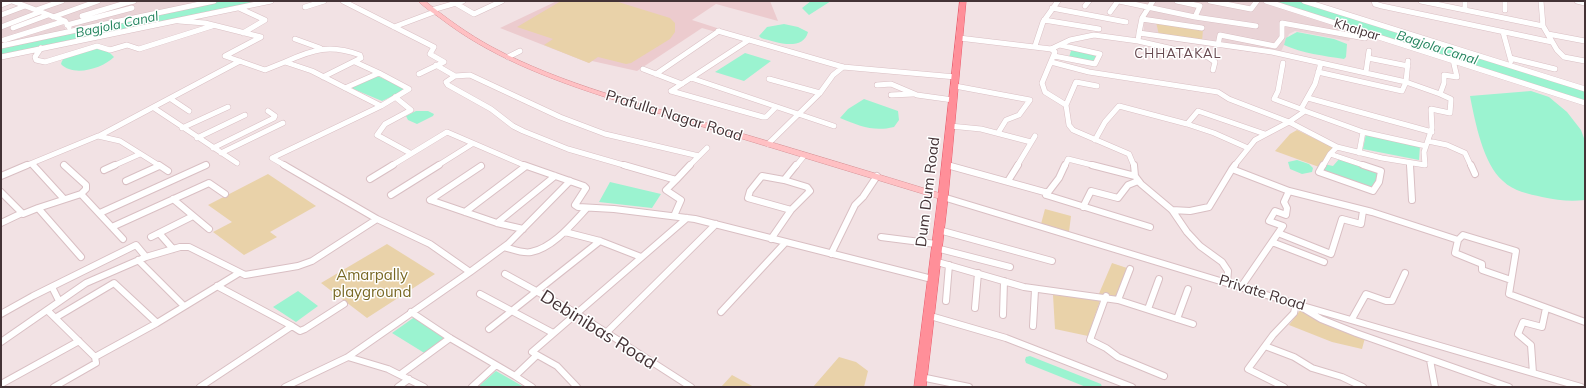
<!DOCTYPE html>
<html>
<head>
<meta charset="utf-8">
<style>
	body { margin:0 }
	#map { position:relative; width:1586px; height:388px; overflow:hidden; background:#f2e2e4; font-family:Mulish,sans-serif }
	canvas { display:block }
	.frame { position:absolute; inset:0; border:2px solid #443336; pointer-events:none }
</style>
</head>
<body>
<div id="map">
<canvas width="1586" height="388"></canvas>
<div class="frame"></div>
</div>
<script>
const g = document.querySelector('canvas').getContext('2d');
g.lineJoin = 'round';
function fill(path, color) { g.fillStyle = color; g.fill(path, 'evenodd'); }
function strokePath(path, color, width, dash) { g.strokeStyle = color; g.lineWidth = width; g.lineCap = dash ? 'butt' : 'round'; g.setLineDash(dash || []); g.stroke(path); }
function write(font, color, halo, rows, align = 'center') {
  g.font = font + ' Mulish,sans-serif'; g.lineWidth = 3; g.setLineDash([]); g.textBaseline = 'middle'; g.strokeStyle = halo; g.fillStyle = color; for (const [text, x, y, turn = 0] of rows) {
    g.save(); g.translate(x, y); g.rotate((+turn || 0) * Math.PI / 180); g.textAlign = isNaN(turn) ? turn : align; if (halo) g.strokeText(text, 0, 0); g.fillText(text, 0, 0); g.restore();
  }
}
fill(new Path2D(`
	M13,1H191L193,4L73,28L66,20Z
	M1131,1H1272L1355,28L1349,41L1295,31L1289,34L1279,56L1144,37L1143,4Z
	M23,8L62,23L66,30L1,45V15Z`), '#ead4d7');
fill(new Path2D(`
	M557,1H770L778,21L716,4L692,20L720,29L716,32L702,28L637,71L592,61L589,63L500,28Z`), '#eccbce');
fill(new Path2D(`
	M561,1H615L670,18L675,23V32L670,39L631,63L626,64L598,57L589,63L544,45L553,39L517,27Z
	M1156,22L1203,29L1202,42L1159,35Z
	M1297,130L1334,148L1319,167L1275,151L1290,134Z
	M268,174L316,206L270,232L277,237L244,255L213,232L232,222L208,205Z
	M1045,209L1071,216L1069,232L1041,224Z
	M387,244L435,274L367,318L321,283Z
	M1112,263L1130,269L1119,299L1098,296Z
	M1053,295L1101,298L1088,336L1055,329Z
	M1301,309L1365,338L1362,349L1332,342L1289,325Z
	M839,357L856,362L868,371L864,387H813Z
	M732,375L754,387H721Z`), '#e9d2a9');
fill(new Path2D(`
	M212,1H262L1,55V46Z
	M811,1H837H831L809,15L802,8Z
	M1266,1H1299L1585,91V105Z
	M784,24L798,27L808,32C803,52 775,42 761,38L759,36L767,27Z
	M1297,32L1334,39L1347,44L1346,57L1344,59C1324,56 1302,53 1284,45L1286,38Z
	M97,47L110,53L114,57C102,69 73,77 61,64C64,51 87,50 97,47Z
	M1072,48L1097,54L1093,62L1069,57Z
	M745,53L771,61L744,81L715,72Z
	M377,76L408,89L382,101L351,88Z
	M1531,91L1549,97L1567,112L1581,130L1585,141V200C1570,202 1557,200 1542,197C1529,194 1513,191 1503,181C1483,164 1475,121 1470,96Z
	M864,99L898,111L899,120L894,127C873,132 860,126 840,118L848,109Z
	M416,111H428L434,114L433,116L417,124L408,120L406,116Z
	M1366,134L1420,146L1419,160L1363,149Z
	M1340,158L1377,171V181L1372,189L1320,172L1324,164L1333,166Z
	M1297,160L1309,164L1313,168L1312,172L1302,174L1290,169L1288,162Z
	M610,182L661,194L652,208L599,202Z
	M298,291L318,306L296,322L273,307Z
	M416,316L448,337L426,354L392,333Z
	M496,371L524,387H478Z`), '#9bf3d0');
fill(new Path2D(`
	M1030,356L1101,384L1102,387H1086L1026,363L1025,360L1026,357Z`), '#9bf3d0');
const streetFar1 = new Path2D(`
	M12,1L65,21L69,27
	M123,1L126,3L134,1
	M343,1L434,47L430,54L444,62L419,74
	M1119,1L1195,17L1200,6L1177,1
	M1153,1L1142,18L1139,33L1272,52L1406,82L1408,61
	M1210,1L1251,9L1257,1
	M1266,1L1585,103
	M1304,1L1585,89
	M1374,1L1375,4L1382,6L1552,42
	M1421,1L1543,26
	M1465,1V10
	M1505,1V10
	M1541,1L1543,26L1557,50L1564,57L1585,61
	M1577,1L1585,3
	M455,3L474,14L502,1
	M1,5L11,1
	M1085,6L1089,1
	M305,7L324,1
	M239,8L265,20L243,33
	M1052,8L1126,22
	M36,10L62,1
	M432,10L463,1
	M1110,12L1118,1
	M1,15L25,6
	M82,16L126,3
	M53,17L98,1
	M1195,17L1256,26
	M1142,19L1202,28
	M1044,20L1099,29
	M179,21L205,23L261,37L225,56L265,70L285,62L312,71L381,106
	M67,25L132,8
	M1,27L40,12
	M394,27L434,12
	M13,28L48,15
	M718,31L843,67L956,77
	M1503,32L1511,61
	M1548,34L1585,41
	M959,38L1051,49L1070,40L1094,35L1138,41L1139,33
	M295,39L320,48
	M4,40L65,21
	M1138,41L1208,57L1215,62L1213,70
	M1218,45L1220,35L1275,46L1282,37V23L1365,38
	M1,46L214,1
	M1035,46L1043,22L1058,1
	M41,48L35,57L36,60L45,62L97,46L110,50L127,45L139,49L212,26
	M1051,49L1055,52L1042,83L1045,92L1066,105L1069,125L1073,130L1129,154L1134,166
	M1054,56L1095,64L1100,54L1060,45
	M1,57L271,1
	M508,57L520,51
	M1368,58L1408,66
	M1510,58L1555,69
	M285,62C314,49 330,44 360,55L361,58L323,77
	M355,62L379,73
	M1051,62L1089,72L1218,92L1229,99L1289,122L1337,147L1382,158L1425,165L1424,152L1426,146
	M1283,63L1278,91L1274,99L1301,109
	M436,65L455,76L446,82L448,85L491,109L513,126L523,131L568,149L627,166
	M643,69L682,84
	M1318,72L1402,91L1406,82L1440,94
	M1366,72L1369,51
	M656,74L719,31
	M455,76L470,75L560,117L605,134L699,156
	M691,78L834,126
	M769,79L820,93
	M877,85L891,84L917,95L953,100
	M955,86L1030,100L1019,115L1006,120L998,133
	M671,91L763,117H766L776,107
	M671,91L749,40
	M891,95L913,94
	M395,97L411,110L385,124L377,135L410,153
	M1308,98L1432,132
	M171,99L189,111
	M1066,105L1076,82L1097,86
	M154,108L237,163
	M1305,111L1363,132L1426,146L1432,128L1431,109L1450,113L1451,99L1440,94L1444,83V75L1457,77L1453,60
	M1187,124L1214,133L1248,148
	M950,126L981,129L1031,142
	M182,128L228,107
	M99,136L240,61
	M197,138L245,115
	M1095,140L1105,122L1119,106L1187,124L1198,111L1265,134
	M1428,141L1447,145L1465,153L1471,166
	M768,144L820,93L833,75L843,67
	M213,148L274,118L275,116L268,111
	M221,153L283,123
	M1359,153L1363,132
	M1330,154L1366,166
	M1330,154L1337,147
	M32,164L34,166
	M1410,164V166
	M64,165L65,166
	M947,165L951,166
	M25,166L98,136L120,141L160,166
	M113,166L140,154
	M204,166L206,165
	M286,166L272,158L381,106L409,89L379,73L345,88
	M391,166L447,132L526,166
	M437,166L472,144
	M689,166L707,148
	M796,166L804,156
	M1017,166L1035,136
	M1065,166L1068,159L1096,166
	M1234,166L1255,140L1289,122L1305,111L1301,109L1315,84L1321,63
	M1323,166L1330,154`);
const street = new Path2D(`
	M33,165L64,199
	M64,165L86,185V189L81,194
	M159,165L168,171
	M284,165L377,219
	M524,165L584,186L586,188L575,205L578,207L614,209L695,219L932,279
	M624,165L676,180L666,190L681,200L674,216
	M947,165L1048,193
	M1065,165L1059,178L1046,195L1150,227
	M1092,165L1135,176
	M1134,165L1135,176L1141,184L1172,210L1187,232L1200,246L1222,262L1228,271L1227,283
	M1235,165L1232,169L1289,191L1372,212L1458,240
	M1323,165L1319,172L1373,191L1379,182L1381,171L1363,165
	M1410,165L1412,200
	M1471,165L1475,174
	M104,170L115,165
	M1,176L27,165
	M370,179L393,165
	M676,180L690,165
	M784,180L762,176L750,191L748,198L791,210
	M126,181L159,166
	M1008,181L1018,165
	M1,192L23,214L38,208L81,257
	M391,195L439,165
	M943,197L1296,304L1581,387
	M173,199L209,229
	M430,200L497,223L523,229
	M430,200L481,166
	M1083,207L1091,191L1118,198L1128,185L1138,181
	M38,208L81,194L123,239
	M1172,210L1190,211L1209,207L1232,169
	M465,212L526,166
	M100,213L206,165
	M1,223L22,213
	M497,223L555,176
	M112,227L209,183L225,194
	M939,230L1052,261
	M565,232L600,241L641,257
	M159,233L173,249
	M1278,233L1331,254L1342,219L1361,224L1363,211
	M151,237L193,216
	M881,237L936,244
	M771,239L791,210L810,191L807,187L784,180L796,165
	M1272,242L1324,262
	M504,247C512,249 523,254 531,252C553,248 573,223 587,208
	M936,248L1010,267
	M831,254L855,205L863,197L877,176
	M138,260L184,306
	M934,261L1024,287L1118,300L1193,324
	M505,274L576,313L691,387
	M1511,280L1482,270V264L1455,253L1458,240L1463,235L1516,251L1509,294L1585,322
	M52,287L59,301
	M1241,287L1283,226L1269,221L1275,211L1286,215L1287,208L1284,202L1289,191
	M480,294L553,333
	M1106,296L1090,340L1106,348L1118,357L1164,376
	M1118,300L1130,269
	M946,301L949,265
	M975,308L978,273
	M1148,309L1159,279
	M47,310L95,357L96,363L54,387
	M411,312L450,338L515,376L537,355
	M721,312L785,243
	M1,314L33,296L136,245L146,257
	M927,315L1006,338L1132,387
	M1003,315L1004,281
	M55,318L114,283L157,323
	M1177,319L1188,289
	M1352,319L1366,294L1386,301H1392L1405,273
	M292,326L300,331L305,329L344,304
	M1033,326L1035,290
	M489,329L600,241
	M605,334L716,224
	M1,342L86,283L146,257L180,247H189L245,275L298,266L312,261L377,219L430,244L470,272
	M1265,346L1294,357L1312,368L1342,377L1363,387
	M95,357L157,323L239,273
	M348,357L388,369L424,387
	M1430,360L1435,387
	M1533,373L1531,345L1518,334L1523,322L1542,327L1546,308
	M401,374L450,338
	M515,376L532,387
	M921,377L969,387
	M1,384L79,341
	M200,387L292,326L217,286
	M285,387L348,357L470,272L508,244L570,181
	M398,387L409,379
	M472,387L495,366
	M577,387L557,366L532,352L687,218
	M1284,387L1248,369L1273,335L1294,313L1296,304L1321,319L1356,333L1509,387`);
const secondary = new Path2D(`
	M418,1H425C446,18 468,34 492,47C563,85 643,104 720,127C795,149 871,172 946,195L947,197L946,199H940L605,97C547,78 489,56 440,18C433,13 424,7 418,1Z`);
const primary = new Path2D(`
	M960,1H966L948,197L926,387H914L938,197Z`);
strokePath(streetFar1, '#d9bfc3', 6);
strokePath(street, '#d9bfc3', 8);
strokePath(secondary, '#d89297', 1);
strokePath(primary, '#e95a6a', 1);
strokePath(streetFar1, '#fff', 5);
strokePath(street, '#fff', 6);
fill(secondary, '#ffc0c3');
fill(primary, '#ff8f99');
write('italic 13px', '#21835d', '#fff', [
	["Bagjola Canal",117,25,-12],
	["Bagjola Canal",1437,48,18]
]);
write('13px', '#443336', '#fff', [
	["Khalpar",1357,30,17]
]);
g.letterSpacing = '1px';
write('13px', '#674950', '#fff', [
	["CHHATAKAL",1178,54]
]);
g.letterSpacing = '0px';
write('15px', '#443336', '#fff', [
	["Prafulla Nagar Road",674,116,17],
	["Dum Dum Road",928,192,-83],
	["Private Road",1262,293,17]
]);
write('15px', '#786824', '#fff', [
	["Amarpally",372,275],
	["playground",372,292]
]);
write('18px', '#443336', '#fff', [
	["Debinibas Road",598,330,32]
]);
</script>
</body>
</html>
